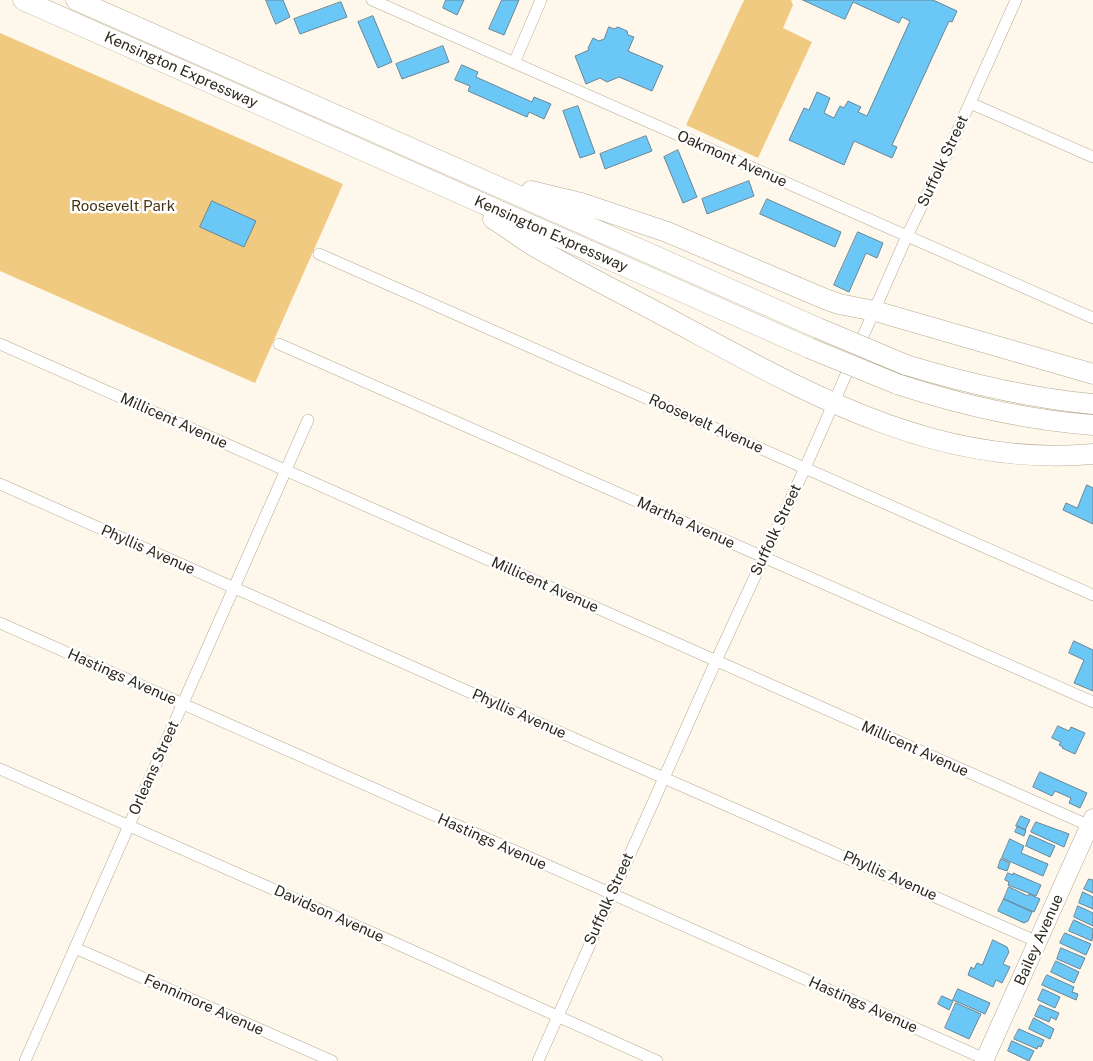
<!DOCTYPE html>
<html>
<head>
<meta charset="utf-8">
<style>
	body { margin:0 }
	canvas { display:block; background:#fef8ec }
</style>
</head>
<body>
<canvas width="1093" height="1061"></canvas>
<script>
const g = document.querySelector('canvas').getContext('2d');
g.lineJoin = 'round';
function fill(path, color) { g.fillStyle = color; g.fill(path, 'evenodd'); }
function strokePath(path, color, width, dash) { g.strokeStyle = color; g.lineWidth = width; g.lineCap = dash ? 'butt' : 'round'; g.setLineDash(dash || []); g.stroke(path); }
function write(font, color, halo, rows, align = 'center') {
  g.font = font + ' "Public Sans",sans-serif'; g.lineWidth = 5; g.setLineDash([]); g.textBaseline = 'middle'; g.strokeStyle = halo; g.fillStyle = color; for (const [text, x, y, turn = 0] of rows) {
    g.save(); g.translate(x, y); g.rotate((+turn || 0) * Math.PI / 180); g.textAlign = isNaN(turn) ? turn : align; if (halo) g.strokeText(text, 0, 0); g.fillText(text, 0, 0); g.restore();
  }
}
fill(new Path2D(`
	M744,0H791L793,5L783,28L812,42L758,158L686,125Z
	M0,33L343,184L255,383L0,271Z`), '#f0ca80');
const building = new Path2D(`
	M266,0H283L290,17L276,24Z
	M446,0H464L457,15L443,8Z
	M502,0H519L504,35L489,29Z
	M803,0H933L957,11L952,22L949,21L892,145L897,147L892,158L854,141L844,165L789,140L804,108L809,110L817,92L830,98L824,113L834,118L840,106L844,108L848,101L861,107L858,112L867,116L910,21L902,17L899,23L853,2L845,19Z
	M341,2L347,17L300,34L294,19Z
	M373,16L392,62L378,68L358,22Z
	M609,27L614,29L618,27L627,31L628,35L634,37L628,51L663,66L652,91L619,77L607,82L600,78L586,84L575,56L589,50L588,48L593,38L599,41L604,39Z
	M443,46L449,62L402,79L396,64Z
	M462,65L478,72L476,77L532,102L534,97L551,104L544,119L529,112L527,117L468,91L470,86L455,80Z
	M578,106L595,153L580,158L563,111Z
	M646,136L652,151L605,169L600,154Z
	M678,150L697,197L683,203L664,157Z
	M749,181L754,196L707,214L702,199Z
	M767,199L841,232L835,247L760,214Z
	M212,201L256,221L244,247L200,227Z
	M858,232L883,243L877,258L866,253L849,292L834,285Z
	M1087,485L1093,488V524L1063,510L1066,503L1077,508Z
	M1074,641L1093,650V691L1074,683L1084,660L1069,653Z
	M1058,726L1069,731L1071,727L1085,733L1075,754L1062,748L1063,747L1059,745L1061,742L1052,738Z
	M1040,772L1087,793L1080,808L1069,803L1071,798L1055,791L1052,796L1033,787Z
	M1021,816L1030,820L1025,830L1016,826Z
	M1036,822L1069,834L1064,847L1031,832Z
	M1018,826L1026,830L1024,836L1015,832Z
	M1030,835L1055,846L1050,857L1026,846Z
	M1010,839L1024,846L1021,853L1048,864L1043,876L1002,858Z
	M1001,859L1010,863L1007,871L998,868Z
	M1008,873L1013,875V873L1041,885L1036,896L1008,885L1009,882L1005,880Z
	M1089,879L1093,880V893L1084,889Z
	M1009,887L1028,896L1029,894L1040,899L1034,912L1004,899Z
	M1083,892L1093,897V909L1079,903Z
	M1004,899L1032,912L1028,921L1024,923L998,911Z
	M1078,906L1093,913V926L1074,917Z
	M1074,920L1093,929L1092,941L1069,931Z
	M1065,933L1091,944L1086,955L1060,943Z
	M993,940L1007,947L1009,952L1003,964L1010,967L1002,983L996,980L993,987L968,975L971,967L974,969L977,963L982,965Z
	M1061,948L1085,958L1080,969L1057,959Z
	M1056,961L1079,972L1074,983L1051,972Z
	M1047,975L1074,987L1072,992L1078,994L1076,1000L1042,985Z
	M958,989L990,1003L985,1014L953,1000Z
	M1043,989L1060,997L1055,1008L1038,1000Z
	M942,996L953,1001L949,1010L938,1004Z
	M956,1003L981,1014L969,1039L945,1028Z
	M1040,1005L1059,1013L1056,1020L1051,1017L1049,1022L1035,1016Z
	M1034,1018L1054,1029L1050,1039L1029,1029Z
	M1019,1029L1044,1040L1041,1047L1038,1046L1037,1049L1014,1039Z
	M1012,1041L1034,1051L1029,1061L1008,1051Z`);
fill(building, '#6bc8f6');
strokePath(building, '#688595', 1);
const minor = new Path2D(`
	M372,0L1093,318
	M514,63L541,0
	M970,103L1093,157
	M319,254L1093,595
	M0,344L1090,826
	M279,344L1093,702
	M0,484L591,746L1038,942
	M0,623L985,1059
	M0,769L393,942L657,1061
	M75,948L332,1061
	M25,1061L308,420
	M538,1061L716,661L805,468L907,236L947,154L1016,0`);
const primary = new Path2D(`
	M984,1061L1093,818`);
const motorway = new Path2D(`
	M23,0L809,348
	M76,0L818,328
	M531,191L581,203L667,232L825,299L839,304L875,311L1093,374
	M493,219C508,228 522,239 537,248C584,275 633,299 681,325C811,395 938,468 1093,454
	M906,365C969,384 1028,398 1093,404
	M897,384C961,405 1026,420 1093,425`);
strokePath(minor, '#b7a88d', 12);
strokePath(primary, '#b7a88d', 19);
strokePath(motorway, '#b7a88d', 21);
strokePath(minor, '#fff', 11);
strokePath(primary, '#fff', 18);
strokePath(motorway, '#fff', 20);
const motorwayBridge = new Path2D(`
	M818,328L906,365
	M809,348L897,384`);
strokePath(motorwayBridge, '#b7a88d', 21, []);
strokePath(motorwayBridge, '#fff', 20);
write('15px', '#2e291e', '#fff', [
	["Kensington Expressway",181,70,24],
	["Oakmont Avenue",732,159,24],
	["Suffolk Street",943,161,-65],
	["Kensington Expressway",551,234,24],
	["Millicent Avenue",174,421,24],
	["Roosevelt Avenue",706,424,24],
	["Martha Avenue",686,523,24],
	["Suffolk Street",776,530,-65],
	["Phyllis Avenue",148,550,24],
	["Millicent Avenue",545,585,24],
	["Hastings Avenue",122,677,24],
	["Phyllis Avenue",519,714,24],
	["Millicent Avenue",915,749,24],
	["Orleans Street",154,768,-66],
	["Hastings Avenue",492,842,24],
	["Phyllis Avenue",890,876,24],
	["Suffolk Street",609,899,-66],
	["Davidson Avenue",329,914,24],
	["Bailey Avenue",1039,940,-66],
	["Fennimore Avenue",204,1005,24],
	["Hastings Avenue",863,1005,24]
]);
write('15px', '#473613', '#fff', [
	["Roosevelt Park",123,206]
]);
</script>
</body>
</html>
